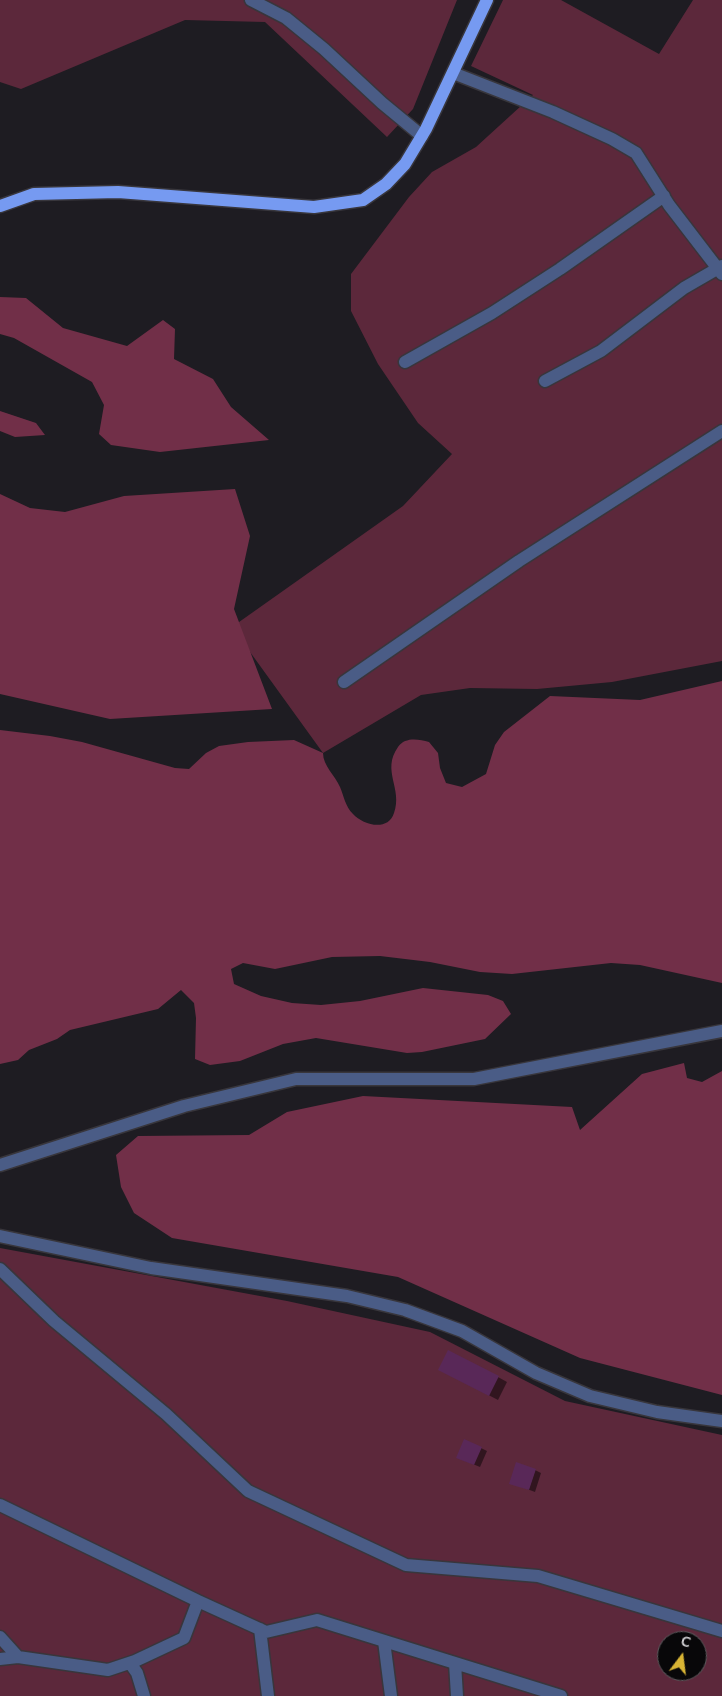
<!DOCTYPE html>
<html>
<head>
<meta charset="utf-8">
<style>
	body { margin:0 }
	#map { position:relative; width:722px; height:1696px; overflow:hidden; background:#1e1c22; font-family:"Nunito Sans",sans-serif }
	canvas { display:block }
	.north { position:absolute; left:657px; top:1631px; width:50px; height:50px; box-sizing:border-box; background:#080709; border:1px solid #5b5a5c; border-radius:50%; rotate:15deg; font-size:14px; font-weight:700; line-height:20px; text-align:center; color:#d7d6d9 }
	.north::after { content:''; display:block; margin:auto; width:18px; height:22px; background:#d8b434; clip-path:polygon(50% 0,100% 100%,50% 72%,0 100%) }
</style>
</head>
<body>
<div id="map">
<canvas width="722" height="1696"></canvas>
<div class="north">С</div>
</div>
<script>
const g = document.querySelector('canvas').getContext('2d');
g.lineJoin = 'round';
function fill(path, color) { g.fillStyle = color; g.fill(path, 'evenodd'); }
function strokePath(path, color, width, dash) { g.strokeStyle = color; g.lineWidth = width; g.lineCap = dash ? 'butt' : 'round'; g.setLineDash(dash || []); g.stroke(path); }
fill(new Path2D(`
	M0,0H457L413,109L387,137L265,22L185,20L21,89L0,82Z
	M503,0H561L659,54L693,0H722V661L612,682L537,689L470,688L421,695L323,753L232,627L403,506L452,454L418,423L378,364L351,311V274L409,197L432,172L476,147L533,95L471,66Z
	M0,1248L287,1301L430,1332L565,1401L722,1435V1696H0ZM667,1641H697V1671H667Z`), '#5c283b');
fill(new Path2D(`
	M0,297L26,298L63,328L127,346L163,320L175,329L174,359L213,379L231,407L269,440L160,452L111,445L99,434L104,405L92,382L14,338L0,334Z
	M0,411L36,423L45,435L15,437L0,431Z
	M235,489L250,536L234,609L272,709L110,719L0,694V494L30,508L65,512L124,496Z
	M722,681V983L640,965L611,963L512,974L480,972L430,962L380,956L332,957L275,969L243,963L231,969L234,984L261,996L292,1003L321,1005L360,1001L423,988L488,995L503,1001L511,1014L485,1039L422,1052L407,1053L316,1038L283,1044L240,1061L210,1065L195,1059L196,1018L194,1003L181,990L158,1009L70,1030L57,1039L29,1050L18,1060L0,1064V730L50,736L82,742L175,768L189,769L206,753L219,746L248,742L294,740L323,753C323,766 335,775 340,787C344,796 345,806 353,814C363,825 388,832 394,813C403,788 381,771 398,747C405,737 418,739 429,742L438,753L440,768L446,783L462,787L486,774L495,745L504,732L550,696L640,700Z
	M684,1063L687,1078L702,1082L722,1071V1395L580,1358L398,1277L172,1238L134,1213L121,1187L116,1155L138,1136L249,1135L287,1112L363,1096L572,1107L580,1130L642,1074Z`), '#712f48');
fill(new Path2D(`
	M448,1374L498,1377L507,1382L498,1400Z
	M481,1448L487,1451L480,1467L463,1460Z
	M535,1470L541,1473L535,1492L511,1483Z`), '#0007');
fill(new Path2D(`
	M448,1350L499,1376L489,1396L438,1370Z
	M464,1439L482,1447L474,1465L456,1458Z
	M516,1462L536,1469L529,1490L509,1484Z`), '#592858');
const minor = new Path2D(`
	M251,0L286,18L324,49L382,103L422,136
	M453,73L553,112L612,139L636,153L669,205L722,274
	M405,362L492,313L560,269L664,196
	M545,381L601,351L684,288L722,266
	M344,682L519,561L722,431
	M0,1165L184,1106L296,1079H474L722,1031
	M0,1236L151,1268L347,1296L405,1310L462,1331L536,1373L590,1396L657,1412L722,1421
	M0,1269L54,1321L166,1414L248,1491L406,1565L538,1576L722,1631
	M0,1505L198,1601L266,1632L317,1620L561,1696
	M260,1629L268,1696
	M0,1637L18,1657
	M384,1641L391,1696
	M0,1659L18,1657L108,1670L135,1661L184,1638L198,1601
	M130,1663L137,1673L144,1696
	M455,1663L457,1696`);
const major = new Path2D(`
	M0,206L34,194L118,192L314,207L363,200L386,184L405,164L426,129L487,0`);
strokePath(minor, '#38363c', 15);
strokePath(major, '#38363c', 15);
strokePath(minor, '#4a5c86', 12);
strokePath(major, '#769af1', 12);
</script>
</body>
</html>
